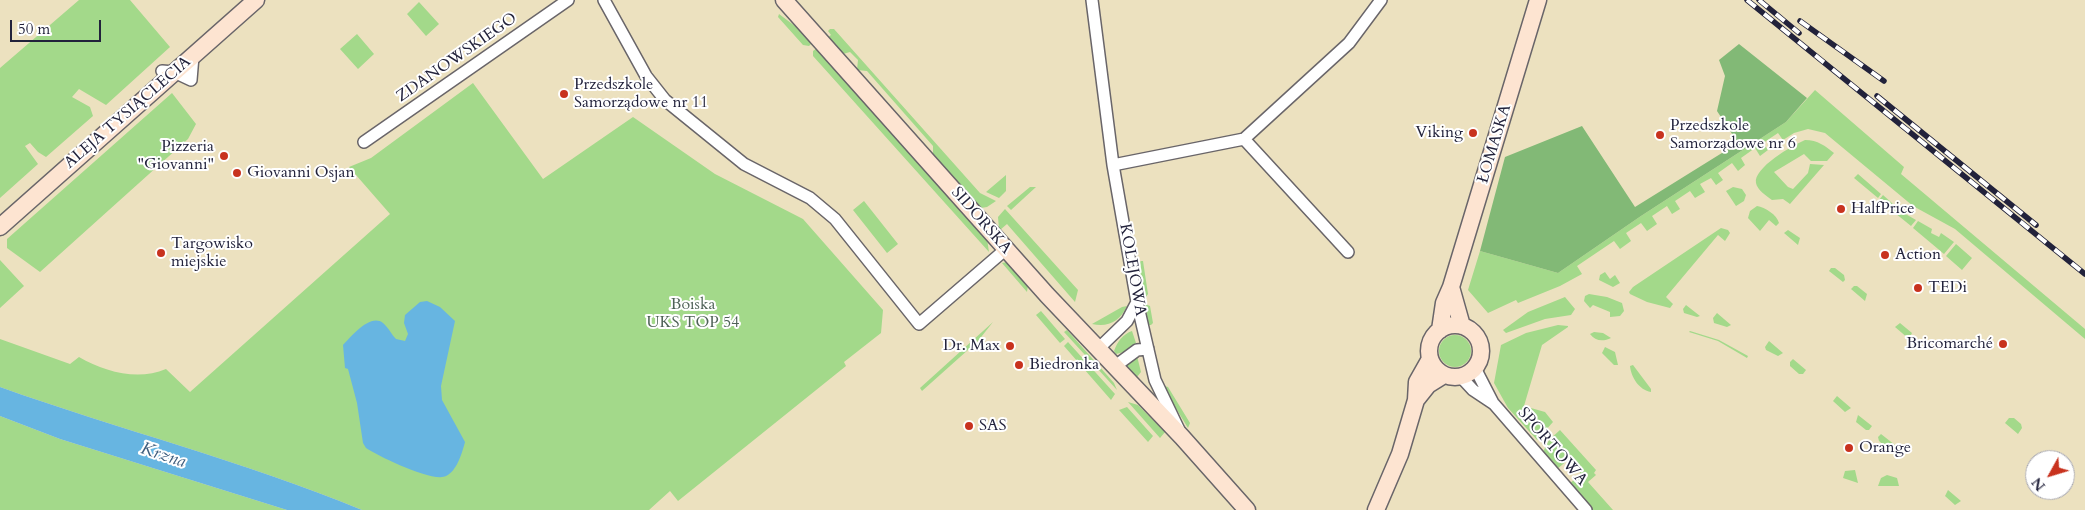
<!DOCTYPE html>
<html>
<head>
<meta charset="utf-8">
<style>
	body { margin:0 }
	#map { position:relative; width:2085px; height:510px; overflow:hidden; background:#ece1bf; font-family:Cardo,serif }
	canvas { display:block }
	.north { position:absolute; left:2025px; top:450px; width:50px; height:50px; box-sizing:border-box; background:#fff; border:1px solid #a7a7b1; border-radius:50%; rotate:231deg; font-size:14px; font-weight:700; line-height:20px; text-align:center; color:#22223b }
	.north::after { content:''; display:block; margin:auto; width:18px; height:22px; background:#c8321e; clip-path:polygon(50% 0,100% 100%,50% 72%,0 100%) }
	.scale { position:absolute; left:10px; top:20px; width:91px; height:22px; box-sizing:border-box; border:2px solid #22223b; border-top:0; padding-left:6px; font-size:15px; line-height:18px; white-space:nowrap; color:#22223b; -webkit-text-stroke:4px #fff; paint-order:stroke }
</style>
</head>
<body>
<div id="map">
<canvas width="2085" height="510"></canvas>
<div class="north">N</div>
<div class="scale">50 m</div>
</div>
<script>
const g = document.querySelector('canvas').getContext('2d');
g.lineJoin = 'round';
function fill(path, color) { g.fillStyle = color; g.fill(path, 'evenodd'); }
function strokePath(path, color, width, dash) { g.strokeStyle = color; g.lineWidth = width; g.lineCap = dash ? 'butt' : 'round'; g.setLineDash(dash || []); g.stroke(path); }
function write(font, color, halo, rows, align = 'center') {
  g.font = font + ' Cardo,serif'; g.lineWidth = 4; g.setLineDash([]); g.textBaseline = 'middle'; g.strokeStyle = halo; g.fillStyle = color; for (const [text, x, y, turn = 0] of rows) {
    g.save(); g.translate(x, y); g.rotate((+turn || 0) * Math.PI / 180); g.textAlign = isNaN(turn) ? turn : align; if (halo) g.strokeText(text, 0, 0); g.fillText(text, 0, 0); g.restore();
  }
}
fill(new Path2D(`
	M79,0H130L170,47L106,105L79,89L72,97L90,107L93,116L46,157L38,152L30,143L25,146L38,164L0,198V68Z
	M419,2L439,24L426,36L407,14Z
	M779,14L803,32L812,43L809,46L803,45L778,17Z
	M830,29H834L980,193L996,201L987,207L981,208L933,155V146L867,71L857,70L858,60L850,52L843,54L828,37L831,35L828,31Z
	M357,34L374,54L358,69L340,49Z
	M817,48L987,239L989,252L813,56V51Z
	M473,83L543,179L633,117L715,174L803,219L883,310L881,333L844,362L846,366L678,501L670,491L649,510H362C244,461 120,430 0,387V339L70,364L79,357C105,372 138,381 166,369L190,392L390,214L349,167L371,158Z
	M1815,90L1904,167L1901,174L2085,329V339L1955,229L1913,206L1825,133L1808,129L1794,133L1783,140L1778,133L1763,143L1768,150L1760,156L1755,148L1741,158L1745,165L1738,171L1732,163L1718,173L1723,180L1716,185L1711,178L1700,184L1705,192L1695,198L1690,191L1675,201L1680,209L1672,214L1667,206L1652,216L1657,224L1647,231L1641,223L1626,233L1631,241L1620,249L1614,241L1577,266L1582,274L1560,286L1518,303L1516,300L1488,313L1468,290L1480,251L1558,273L1641,216L1786,122Z
	M172,93L196,124L188,139L40,272L7,248V239Z
	M1805,140C1818,140 1825,146 1834,153L1827,161H1811L1804,154L1774,172L1788,187L1793,189L1808,173L1810,164L1824,165L1790,204L1783,199L1772,200C1767,196 1757,190 1756,183C1753,168 1793,145 1805,140Z
	M1858,174L1881,194L1878,198L1854,178Z
	M1006,175V191L999,198L986,192Z
	M1030,187H1036L1011,210L1007,206Z
	M1733,187L1742,189L1746,195L1744,201L1736,206L1726,191Z
	M1883,195L1902,212L1916,220L1911,226L1879,200Z
	M864,201L898,244L887,253L853,210Z
	M1757,206C1765,207 1777,215 1779,223L1776,226L1769,220L1760,231L1748,218L1750,211Z
	M1005,209L1078,290L1075,302L1007,224L1000,230L999,229L998,217Z
	M1918,221L1932,229L1931,233L1939,237L1941,233L1954,242L1944,254L1913,228Z
	M1721,228L1728,230L1730,233L1725,241L1718,235L1666,297L1673,304L1670,308L1647,302L1630,294L1629,292L1633,287Z
	M1788,230L1800,238L1798,245L1784,233Z
	M1956,244L1972,258L1962,270L1946,256Z
	M0,260L24,286L0,308Z
	M1141,261H1143L1148,294L1146,297L1144,298L1138,264Z
	M1007,262L1028,285L1027,292L1002,263Z
	M1831,268H1835L1844,275L1845,280L1843,282L1829,271Z
	M1605,272L1610,279L1615,275L1620,283L1613,287L1599,280L1600,275Z
	M1854,286H1857L1867,294L1865,301L1851,289Z
	M1589,294L1607,297L1622,303L1624,311L1620,316L1610,317V312L1593,305L1590,308L1584,301L1585,296Z
	M1565,297L1575,309L1571,315L1545,319L1506,333L1503,330L1528,312Z
	M1145,304L1150,306L1153,323L1151,325H1148Z
	M1686,305L1700,316L1697,317L1684,313L1683,309Z
	M1127,306C1120,321 1108,328 1092,324L1122,307Z
	M1041,311L1065,339L1060,343L1036,315Z
	M1717,313L1731,325L1727,327L1714,323L1713,318Z
	M993,322L978,341L922,391L920,388Z
	M1900,323L1912,333L1909,339L1895,327Z
	M1558,325L1568,326V327L1542,345L1524,406L1545,412L1553,422L1537,440L1508,408L1494,383L1501,345L1526,333Z
	M1067,330L1114,383L1117,390L1064,332Z
	M1132,331L1136,343L1128,351L1116,354L1114,351C1117,342 1123,334 1132,331Z
	M1690,331L1719,340L1748,356L1747,358L1718,341L1689,332Z
	M1594,332L1603,333L1611,338C1603,342 1595,341 1590,334Z
	M1439 351a16 16 0 1 1 32 0a16 16 0 1 1-32 0Z
	M1769,341L1783,353L1778,356L1766,350L1765,347Z
	M1068,342L1115,394L1111,400L1064,346Z
	M1605,347L1615,352L1618,365H1614L1602,353Z
	M1137,356L1141,372L1137,377L1125,365Z
	M1793,359L1806,370L1803,374H1799L1790,366V362Z
	M1633,365L1651,389V392C1639,390 1631,377 1630,366Z
	M1165,386L1168,387L1190,423L1188,428L1163,387Z
	M1837,396L1851,408L1845,412L1833,401Z
	M1128,402L1138,405L1165,432L1160,438Z
	M1127,407L1153,436L1148,442L1119,410Z
	M1858,415L1872,426L1869,430H1866L1856,422Z
	M0,416L60,439L287,510H0Z
	M2009,418H2014L2021,424L2022,428L2018,434L2005,423Z
	M1560,430L1596,470L1594,473L1596,475L1588,482L1613,510H1592L1569,484L1581,474L1569,459L1556,470L1542,454L1549,440Z
	M1881,434L1895,445L1892,448L1888,449L1879,441L1878,437Z
	M1855,470L1858,483L1843,478L1845,471Z
	M1887,475L1897,478L1899,486H1878L1881,478Z
	M1948,490L1961,501L1955,505L1945,496Z`), '#a3d98a');
fill(new Path2D(`
	M1739,44L1807,98L1786,122L1641,216L1558,273L1480,251L1505,157L1582,126L1635,207L1738,143L1717,111L1725,76L1719,60Z`), '#82b976');
fill(new Path2D(`
	M427,301L440,307L455,321L441,386L442,400L465,442C462,453 457,471 446,476C433,483 378,456 366,448L363,443L357,403L348,369L345,368L343,345C351,337 370,313 383,323C388,327 392,335 396,339L405,341L408,334L404,323L405,315L420,302Z
	M0,387C120,430 244,461 362,510H287L60,439L0,416Z`), '#67b5e1');
const street = new Path2D(`
	M604,0L646,76L665,100L744,164L810,198L835,219L919,324L1006,249
	M1092,0L1113,165L1137,302L1155,380L1179,430
	M162,71L174,72L191,80L193,56
	M1244,139L1348,252
	M364,142L568,0
	M1113,165L1244,139L1349,43L1381,0
	M1097,350L1127,321L1137,302
	M1114,367L1137,350L1148,349
	M1475,368L1493,403
	M1460,376L1473,390L1494,404L1586,510`);
const secondary = new Path2D(`
	M784,0L1047,295L1182,437L1247,510
	M0,227L256,0
	M1451,287L1462,326
	M1429 351a26 26 0 1 1 52 0a26 26 0 1 1-52 0Z
	M1440,330L1444,303L1451,287L1538,0
	M1416,400L1428,385L1444,375
	M1376,510L1400,454L1416,400L1417,382L1430,359`);
strokePath(street, '#696569', 14);
strokePath(secondary, '#696569', 19);
strokePath(street, '#fff', 11);
strokePath(secondary, '#fde4d1', 16);
const rail = new Path2D(`
	M1747,0L2085,274
	M1759,0L1799,33
	M1800,21L1884,81
	M1877,96L2036,225`);
strokePath(rail, '#22223b', 5.5);
strokePath(rail, '#fff', 4, [11]);
for (const [x, y, r, color] of [
	[564,94,5,"#c8321e"],
	[1473,133,5,"#c8321e"],
	[1660,135,5,"#c8321e"],
	[224,156,5,"#c8321e"],
	[237,173,5,"#c8321e"],
	[1841,209,5,"#c8321e"],
	[161,253,5,"#c8321e"],
	[1885,255,5,"#c8321e"],
	[1918,288,5,"#c8321e"],
	[2003,344,5,"#c8321e"],
	[1010,346,5,"#c8321e"],
	[1019,365,5,"#c8321e"],
	[969,426,5,"#c8321e"],
	[1849,448,5,"#c8321e"]
]) { const dot = new Path2D(); dot.arc(x, y, r, 0, 2 * Math.PI); g.fillStyle = color; g.fill(dot); strokePath(dot, '#fff', 2); }
write('16px', '#22223b', '#fff', [
	["ZDANOWSKIEGO",457,58,-35],
	["ALEJA TYSIĄCLECIA",128,113,-41],
	["ŁOMASKA",1495,144,-73],
	["SIDORSKA",981,221,49],
	["KOLEJOWA",1132,270,80],
	["SPORTOWA",1552,447,49]
]);
write('16px', '#22223b', '#fff', [
	["Przedszkole",574,85],
	["Samorządowe nr 11",574,103],
	["Przedszkole",1670,126],
	["Samorządowe nr 6",1670,144],
	["Viking",1463,133,"right"],
	["Pizzeria",214,147,"right"],
	["\"Giovanni\"",214,165,"right"],
	["Giovanni Osjan",247,173],
	["HalfPrice",1851,209],
	["Targowisko",171,244],
	["miejskie",171,262],
	["Action",1895,255],
	["TEDi",1928,288],
	["Bricomarché",1993,344,"right"],
	["Dr. Max",1000,346,"right"],
	["Biedronka",1029,365],
	["SAS",979,426],
	["Orange",1859,448]
], 'left');
write('16px', '#4f6257', '#fff', [
	["Boiska",693,305],
	["UKS TOP 54",693,323]
]);
write('italic 18px', '#3e5d7d', '#fff', [
	["Krzna",163,456,18]
]);
</script>
</body>
</html>
